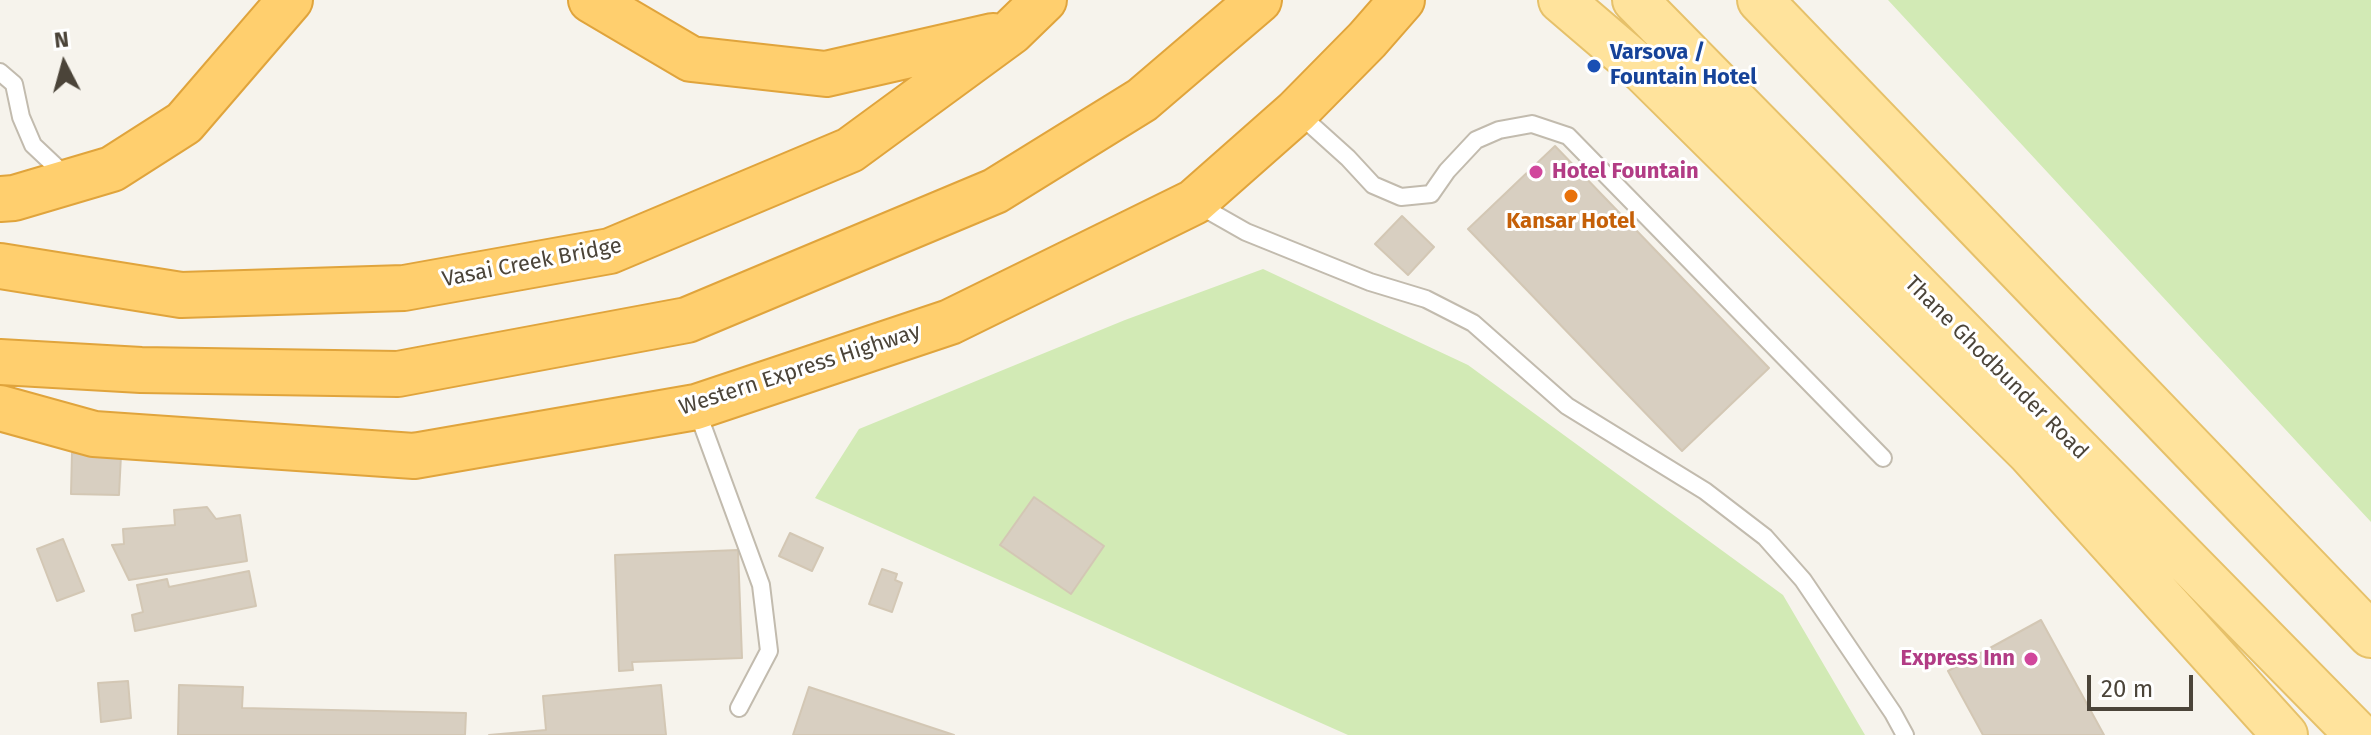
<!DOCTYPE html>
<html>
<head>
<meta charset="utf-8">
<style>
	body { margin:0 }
	#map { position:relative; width:2371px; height:735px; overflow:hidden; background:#f6f3ec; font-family:"Fira Sans",sans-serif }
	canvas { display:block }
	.north { position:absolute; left:24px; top:24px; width:80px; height:80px; -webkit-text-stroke:6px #fff; paint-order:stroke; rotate:354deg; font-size:22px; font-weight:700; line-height:32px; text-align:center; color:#4b4439 }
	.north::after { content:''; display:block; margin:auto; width:28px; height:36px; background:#4b4439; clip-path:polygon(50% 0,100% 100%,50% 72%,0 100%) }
	.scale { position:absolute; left:2087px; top:675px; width:106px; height:36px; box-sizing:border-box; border:4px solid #4b4439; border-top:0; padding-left:10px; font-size:24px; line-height:28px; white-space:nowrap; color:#4b4439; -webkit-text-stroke:6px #fff; paint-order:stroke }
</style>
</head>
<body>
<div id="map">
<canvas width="2371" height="735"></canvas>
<div class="north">N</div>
<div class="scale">20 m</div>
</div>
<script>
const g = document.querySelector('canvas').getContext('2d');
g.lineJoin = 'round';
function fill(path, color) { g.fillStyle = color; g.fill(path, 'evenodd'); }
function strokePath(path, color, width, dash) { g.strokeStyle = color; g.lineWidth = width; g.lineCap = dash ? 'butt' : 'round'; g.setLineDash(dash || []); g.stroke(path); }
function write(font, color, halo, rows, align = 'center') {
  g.font = font + ' "Fira Sans",sans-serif'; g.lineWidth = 6; g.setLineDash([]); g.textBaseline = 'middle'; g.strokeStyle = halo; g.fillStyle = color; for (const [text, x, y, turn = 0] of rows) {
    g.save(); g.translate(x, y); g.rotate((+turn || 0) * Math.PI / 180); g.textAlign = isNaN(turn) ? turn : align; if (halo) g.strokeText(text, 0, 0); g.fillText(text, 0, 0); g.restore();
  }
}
fill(new Path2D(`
	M1888,0H2371V522Z
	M1263,269L1468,365L1783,595L1865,735H1348L815,498L859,429L1125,320Z`), '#d2eab5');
const building = new Path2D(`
	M1555,146L1769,368L1682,451L1468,229Z
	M1402,216L1434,247L1408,275L1375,244Z
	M72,453L121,455L119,495L71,494Z
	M1034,497L1104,546L1071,594L1000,545Z
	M207,507L216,519L240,515L247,561L129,580L112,545L124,544L123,529L175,525L174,510Z
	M790,533L823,548L812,571L779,556Z
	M63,539L84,591L57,601L37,549Z
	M738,550L742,658L632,662L633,670L619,671L615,555Z
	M882,569L897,574L895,580L902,583L892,612L869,604Z
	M249,571L256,606L135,631L132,615L143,612L137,585L167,579L169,587Z
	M2041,620L2104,735H1983L1948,671Z
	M128,681L131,718L101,722L98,683Z
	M179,685L243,687L242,708L466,713L465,735H178Z
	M661,685L666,735H489L546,730L543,696Z
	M809,687L954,735H793Z`);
fill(building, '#d8cfc1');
strokePath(building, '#d3c7b4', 2);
const lane = new Path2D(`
	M0,72L14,84L21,117L33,145L68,178
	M1298,113L1348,158L1373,185L1401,197L1431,194L1447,171L1476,140L1499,130L1532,124L1568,136L1883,458
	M1195,203L1246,232L1370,282L1426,299L1473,323L1567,406L1705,491L1765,537L1803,580L1893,713L1905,735
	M696,408L761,585L769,651L739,708`);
const primary = new Path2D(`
	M1561,0L1644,71L2029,452L2285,735
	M1635,0L2358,735
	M1760,0L2371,635`);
const highway = new Path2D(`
	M591,0L691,59L826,74L993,36
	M0,199L14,198L112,169L184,123L290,0
	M0,266L181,295L404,288L610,251L850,150L1011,32L1044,0
	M0,362L141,370L398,374L687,320L995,191L1142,100L1259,0
	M0,408L94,434L414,456L696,407L950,322L1194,202L1296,112L1367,40L1402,0`);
strokePath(lane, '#c2bbae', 20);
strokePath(primary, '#e6c16a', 48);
strokePath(highway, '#e0a43c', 48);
strokePath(lane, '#fff', 16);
strokePath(primary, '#ffe39c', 44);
strokePath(highway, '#ffcf6e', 44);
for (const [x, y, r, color] of [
	[1594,66,8,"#1a4fb4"],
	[1536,172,8,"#d1479c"],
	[1571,196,8,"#e8710a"],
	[2031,659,8,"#d1479c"]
]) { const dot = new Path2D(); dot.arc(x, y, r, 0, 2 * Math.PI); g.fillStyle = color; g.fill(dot); strokePath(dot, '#fff', 3); }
write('bold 22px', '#164399', '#fff', [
	["Varsova /",1610,53],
	["Fountain Hotel",1610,78]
], 'left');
write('bold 22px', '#b23c85', '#fff', [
	["Hotel Fountain",1552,172],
	["Express Inn",2015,659,"right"]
], 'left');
write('bold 22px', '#c56008', '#fff', [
	["Kansar Hotel",1571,222]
]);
write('22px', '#4b4439', '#fff', [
	["Vasai Creek Bridge",532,263,-11],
	["Thane Ghodbunder Road",1996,368,45],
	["Western Express Highway",800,370,-18]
]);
</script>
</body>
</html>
